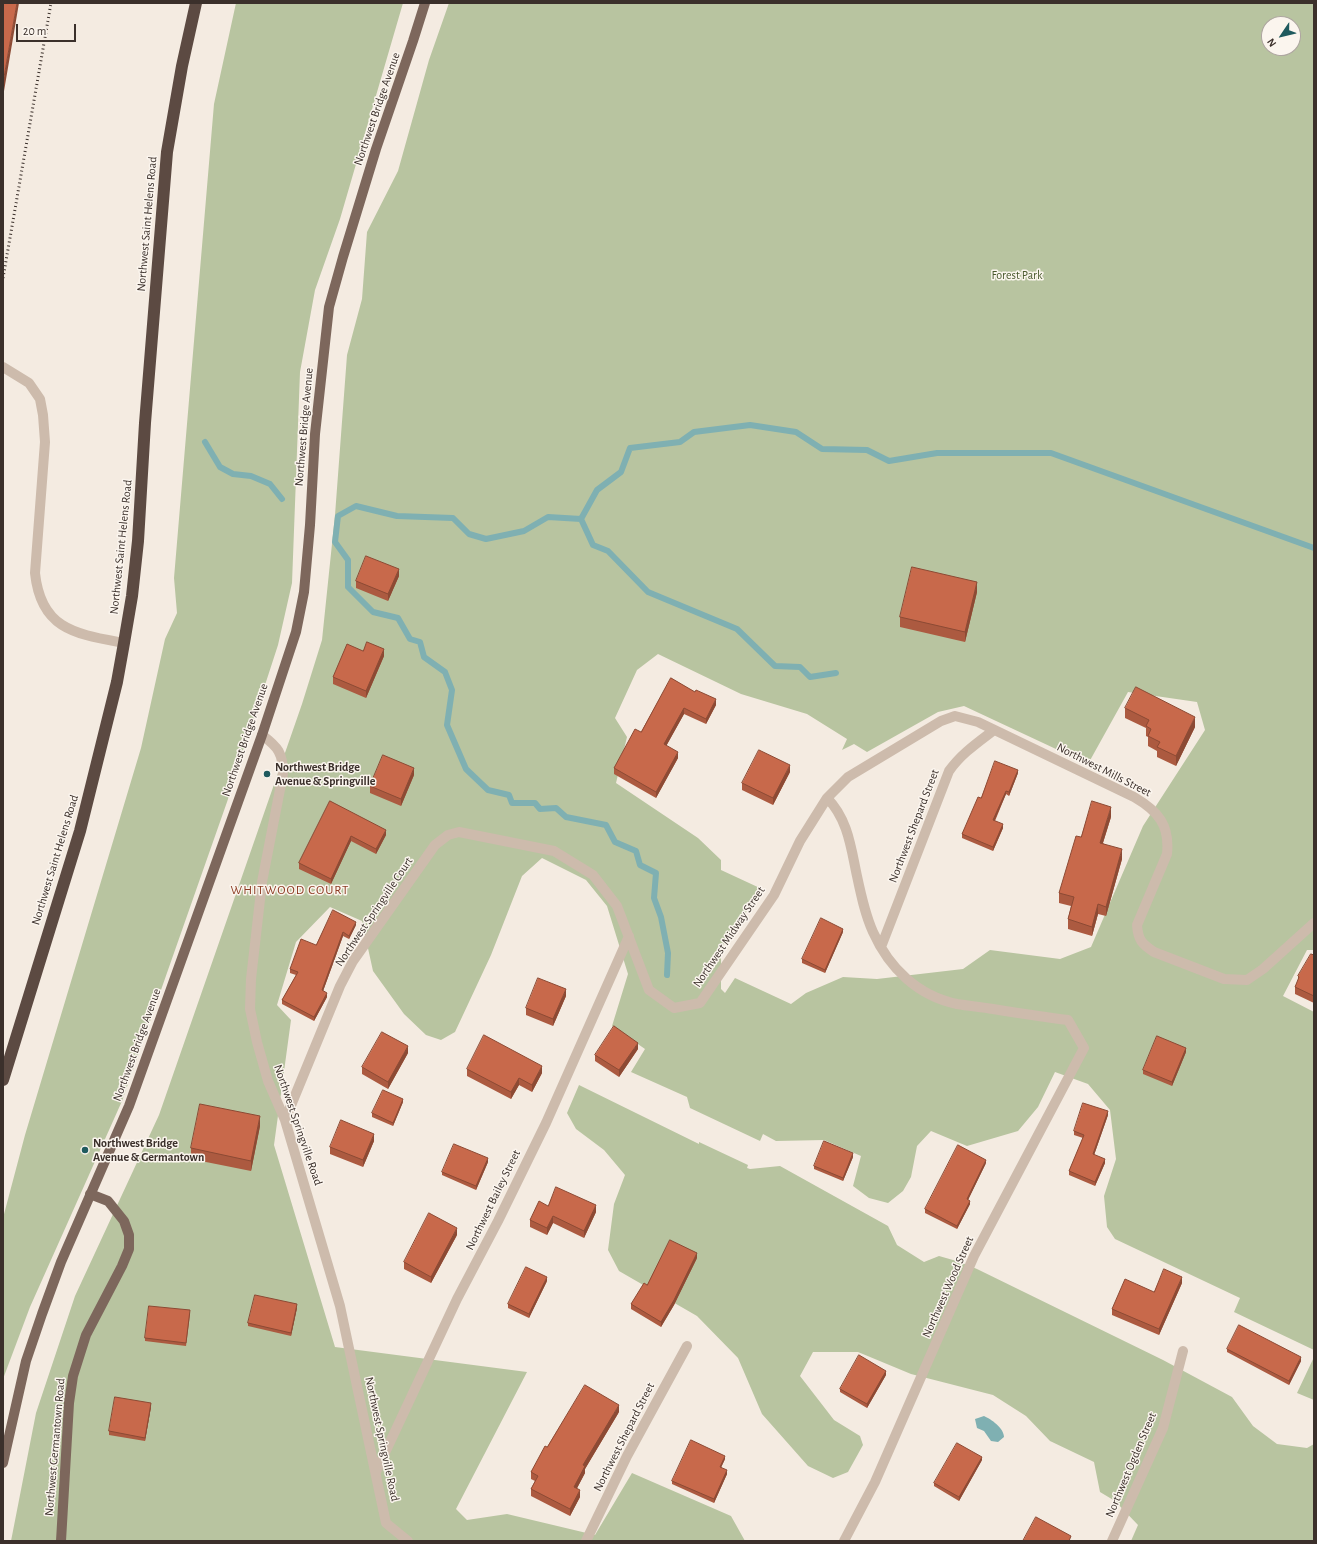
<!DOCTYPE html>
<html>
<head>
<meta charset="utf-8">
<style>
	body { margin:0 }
	#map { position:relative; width:1317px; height:1544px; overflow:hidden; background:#f4ebe1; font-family:"Alegreya Sans",sans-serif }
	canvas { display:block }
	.frame { position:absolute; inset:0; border:4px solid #3b302b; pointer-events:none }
	.north { position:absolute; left:1261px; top:16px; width:40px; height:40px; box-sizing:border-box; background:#fbf5ee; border:1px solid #aea6a0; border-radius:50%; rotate:235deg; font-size:11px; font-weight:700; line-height:16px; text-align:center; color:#3b302b }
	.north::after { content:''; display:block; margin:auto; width:14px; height:18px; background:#1f5a5e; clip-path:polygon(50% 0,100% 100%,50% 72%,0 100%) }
	.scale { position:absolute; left:16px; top:24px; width:60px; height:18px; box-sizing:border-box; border:2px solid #3b302b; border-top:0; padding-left:5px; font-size:12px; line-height:14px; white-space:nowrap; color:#3b302b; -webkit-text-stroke:3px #fbf5ee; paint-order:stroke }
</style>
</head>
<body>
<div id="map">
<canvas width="1317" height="1544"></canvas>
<div class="frame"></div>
<div class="north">N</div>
<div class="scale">20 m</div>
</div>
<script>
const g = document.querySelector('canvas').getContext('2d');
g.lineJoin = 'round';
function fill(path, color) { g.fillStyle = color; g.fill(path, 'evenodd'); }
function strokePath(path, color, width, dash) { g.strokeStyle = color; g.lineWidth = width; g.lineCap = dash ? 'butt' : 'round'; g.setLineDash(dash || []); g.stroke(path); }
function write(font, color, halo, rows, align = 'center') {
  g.font = font + ' "Alegreya Sans",sans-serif'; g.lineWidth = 3; g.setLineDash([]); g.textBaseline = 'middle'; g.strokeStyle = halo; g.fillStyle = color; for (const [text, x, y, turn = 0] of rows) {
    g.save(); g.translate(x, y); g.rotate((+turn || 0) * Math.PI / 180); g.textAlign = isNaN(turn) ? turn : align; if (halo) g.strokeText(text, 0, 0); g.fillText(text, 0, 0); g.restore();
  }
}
fill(new Path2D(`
	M236,3H403L340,219L315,290L300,372L292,583L278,645L227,802L122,1101L30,1307L3,1379V1218L25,1135L141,748L165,639L177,613L174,578L214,104Z
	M449,3H1314V950H1307L1283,996L1314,1012V1350L1234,1312L1240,1298L1115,1239L1107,1227L1104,1196L1116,1159L1110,1110L1088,1084L1055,1072L1038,1107L1018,1131L967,1146L931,1131L917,1146L911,1177L903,1191L888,1203L869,1198L853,1186L861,1156L824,1140L776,1141L763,1134L760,1141L690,1108L687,1097L631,1072L645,1049L612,1026L628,974L607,906L586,880L542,858L522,876L491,955L455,1032L441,1040L426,1035L404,1014L373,971L362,921L330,907L296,942L277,1005L291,1020L274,1145L335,1347L527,1372L456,1509L467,1520L507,1514L595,1535L632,1473L731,1516L745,1541H11L36,1413L75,1296L159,1115L302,704L322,640L335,515L347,355L362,299L367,232L398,171L429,60ZM1269,24H1293V48H1269ZM658,654L741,694L807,714L847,739L842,750L854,744L867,752L938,712L964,706L1088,764L1128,692L1197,702L1205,730L1143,826L1091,947L1060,959L990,950L963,969L877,979L843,977L806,993L791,1004L735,978L725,993L721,989V949L762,889L721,870V860L698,838L616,783L627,737L615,718L637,670Z
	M579,1085L699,1144V1142L748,1165L747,1168L750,1169L780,1166L888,1226L897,1245L924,1262L939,1256L960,1262L977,1269L1163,1360L1232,1397L1253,1426L1277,1444L1307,1448L1314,1444V1541H1131L1138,1525L1115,1501L1100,1492L1094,1462L1050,1441L1026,1416L993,1395L911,1374L858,1352H813L800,1376L834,1420L860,1436L863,1445L848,1472L833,1478L808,1466L762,1414L738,1358L697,1316L619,1271L608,1250L614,1204L625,1175L604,1150L576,1129L567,1113Z
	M1314,1357V1400L1297,1393Z`), '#b8c4a0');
fill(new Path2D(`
	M984,1416C991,1419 1004,1428 1004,1437L998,1442L991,1441L984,1431L977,1428L975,1419Z`), '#7fb0b2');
strokePath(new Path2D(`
	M205,442L220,467L233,474L251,476L270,484L282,499
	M581,519L548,517L524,531L486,539L469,534L453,518L397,516L356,506L338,516L335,542L348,560V587L373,612L398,618L410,639L420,642L424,657L445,672L452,690L447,725L466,769L488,790L509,795L512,803H535L540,809L556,808L566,817L606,825L615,842L636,851L640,865L656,873L654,898L661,917L668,953L667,975
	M581,519L597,490L621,472L630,448L680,442L694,432L750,425L796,432L822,449L867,450L889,461L937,453H1051L1314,548
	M581,519L593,545L608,551L648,592L737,629L775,666L800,667L810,677L836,673`), '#7fb0b2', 6);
strokePath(new Path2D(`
	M3,367L29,383L40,399L43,415L45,442L35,573C41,630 76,634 124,643
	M262,735C278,747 283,753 283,774L262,882L251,979L250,1009L257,1042L268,1081L285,1120L340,1306L386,1523L408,1541
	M827,798C848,819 851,848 857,876C861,895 865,914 873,932C889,968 918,996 957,1004C969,1006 981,1007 993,1009C1018,1013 1043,1017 1068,1020L1084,1048L974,1256L875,1482L844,1541
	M881,947L949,771C961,754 977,743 994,730
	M285,1120L340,986L353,961L435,845L448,835L459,832L554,851L593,875L617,906L649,990L674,1008L700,1003L774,895L800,841L827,798L848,777L941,721L955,716L978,722L1134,797C1158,811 1170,825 1167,854L1137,925C1138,940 1142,944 1154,952L1224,979L1247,980L1263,969L1314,923
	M376,1472L457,1299L498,1221L546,1123L629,936
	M586,1541L627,1456L687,1346
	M1112,1541L1163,1428L1183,1351`), '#cdbbac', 10);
strokePath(new Path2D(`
	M3,1463L26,1361L42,1314L61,1262L129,1106L262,735L296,632L304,592L310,525L315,434L329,307L343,257L376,149L413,41L425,3
	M61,1541L69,1403L73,1376L86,1335L122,1266L129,1249V1235L124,1221L108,1201L90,1194`), '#7d675c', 10);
strokePath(new Path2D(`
	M3,1080L80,831L117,682L124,643L132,596L138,541L145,423L167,152L182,66L196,3`), '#5c4a42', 12);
strokePath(new Path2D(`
	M3,278L51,3`), '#3b302b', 3, [1, 3]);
fill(new Path2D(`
	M399,576L388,601L356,588V581Z
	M977,592L965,642L900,627V617Z
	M363,651L384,656L366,698L333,684V677Z
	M671,678L716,705L706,724L684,714L666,746L678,758L656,798L614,774V768L641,732Z
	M1125,708L1195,727L1176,766L1157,757V751L1148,746V737L1146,736V728L1125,718Z
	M790,772L773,805L742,790V783Z
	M1018,773L1009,796L1006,794L995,821L1003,828L993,851L962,838V834L981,798Z
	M414,775L401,806L370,793V786Z
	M330,801L386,835L376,854L351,841L331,884L299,869V863Z
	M1111,817L1103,843L1122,859L1106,916L1098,914L1092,936L1068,929V919L1071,906L1059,903V893L1081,837Z
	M356,925L349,939L343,936L323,991L327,997L314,1021L282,1004V1000L296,975L290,973V969L316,945Z
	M843,932L825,973L802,963V959Z
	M1314,955V1003L1295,994V987L1298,980V976Z
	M566,996L553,1026L526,1015V1008Z
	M638,1049L619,1077L595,1061V1055Z
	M1186,1052L1172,1086L1143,1074V1070Z
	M408,1053L388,1089L362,1074V1067Z
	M467,1069L542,1073L532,1092L519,1085L511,1099L467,1076Z
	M403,1102L393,1126L372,1117V1113Z
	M1108,1115L1094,1155L1105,1163L1095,1186L1069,1175V1171L1083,1138L1074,1135V1131Z
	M260,1126L251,1171L191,1159V1148Z
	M374,1141L363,1167L330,1154V1147Z
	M853,1157L843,1181L814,1169V1166Z
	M488,1162L476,1190L442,1175V1172Z
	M986,1163L968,1200L970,1204L957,1229L925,1213V1209Z
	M548,1206L596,1212L584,1238L553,1223L547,1235L530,1227V1220Z
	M457,1235L431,1283L404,1269V1262Z
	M697,1258L674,1305L661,1327L631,1309V1304L647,1285Z
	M547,1281L529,1318L508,1308V1304Z
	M1182,1283L1159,1335L1112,1315V1309L1154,1292Z
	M297,1308L291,1336L248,1326V1323Z
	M190,1314L186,1346L145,1341V1338Z
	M1227,1349L1301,1361L1289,1385L1227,1352Z
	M886,1375L867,1408L840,1392V1389Z
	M151,1407L145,1441L109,1435V1431Z
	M619,1412L585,1469V1473L577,1488L580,1497L570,1516L531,1496V1489L535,1481L531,1479V1472L547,1447Z
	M725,1459L721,1467L727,1474L714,1503L672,1484V1481Z
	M982,1460L959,1501L934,1486V1483Z`), '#ac5a40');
fill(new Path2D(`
	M17,3H19L3,97V83Z
	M399,569V576L388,601V594Z
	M977,582V592L965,642V632Z
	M384,649V656L366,698V691Z
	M716,699V705L706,724V719Z
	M684,708V714L664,750V744Z
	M1195,717V727L1176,766V756Z
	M678,752V758L656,798V792Z
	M790,765V772L773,805V798Z
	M414,768V775L401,806V799Z
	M1018,770V773L1009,796V792Z
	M1006,791V794L993,824V820Z
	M1111,807V817L1100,852V843Z
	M1003,824V828L993,851V847Z
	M386,830V835L376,854V849Z
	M351,836V841L331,884V879Z
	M1122,849V859L1106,916V907Z
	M1098,904V914L1092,936V927Z
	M356,922V925L349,939V936Z
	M843,929V932L825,973V970Z
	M343,932V936L322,994V990Z
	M566,989V996L553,1026V1019Z
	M327,993V997L314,1021V1017Z
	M638,1043V1049L619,1077V1070Z
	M408,1046V1053L388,1089V1082Z
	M1186,1048V1052L1172,1086V1082Z
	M542,1066V1073L532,1092V1085Z
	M519,1078V1085L511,1099V1092Z
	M403,1099V1102L393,1126V1123Z
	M1108,1111V1115L1093,1158V1154Z
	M260,1116V1126L251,1171V1161Z
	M374,1134V1141L363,1167V1160Z
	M853,1153V1157L843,1181V1178Z
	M488,1158V1162L476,1190V1186Z
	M1105,1159V1163L1095,1186V1182Z
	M986,1160V1163L967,1202V1199Z
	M970,1201V1204L957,1229V1226Z
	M596,1205V1212L584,1238V1231Z
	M553,1216V1223L547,1235V1228Z
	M457,1228V1235L431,1283V1277Z
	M697,1253V1258L674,1305L661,1327V1322Z
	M547,1277V1281L529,1318V1314Z
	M1182,1277V1283L1159,1335V1329Z
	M297,1304V1308L291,1336V1333Z
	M1301,1357V1361L1289,1385V1381Z
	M886,1371V1375L867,1408V1404Z
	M151,1403V1407L145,1441V1438Z
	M619,1405V1412L585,1469V1473L574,1494V1487L583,1465Z
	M725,1456V1459L720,1470V1467Z
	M982,1457V1460L959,1501V1497Z
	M727,1470V1474L714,1503V1499Z
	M580,1490V1497L570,1516V1509Z`), '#8c4a34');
const building = new Path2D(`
	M3,3H17L3,83Z
	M366,556L399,569L388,594L356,581Z
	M912,567L977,582L965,632L900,617Z
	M367,642L384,649L366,691L333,677L347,644L363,651Z
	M671,678L695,692L696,690L716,699L706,719L684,708L664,744L678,752L656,792L614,768L635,729L641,732Z
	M1136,687L1195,717L1176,756L1157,747L1160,742L1148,736L1151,729L1146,726L1149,720L1125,708Z
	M759,750L790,765L773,798L742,783Z
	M383,755L414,768L401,799L370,786Z
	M995,761L1018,770L1009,792L1006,791L993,820L1003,824L993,847L962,834L978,797L981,798Z
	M330,801L386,830L376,849L351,836L331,879L299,863Z
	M1092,801L1111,807L1100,843L1122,849L1106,907L1098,904L1092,927L1068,919L1074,897L1059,893L1076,836L1081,837Z
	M333,910L356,922L349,936L343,932L322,990L327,993L314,1017L282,1000L298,972L290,969L301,939L316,945Z
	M821,918L843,929L825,970L802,959Z
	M1311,954L1314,955V996L1295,987L1299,977L1298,976Z
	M538,978L566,989L553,1019L526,1008Z
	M614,1026L638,1043L619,1070L595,1055Z
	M382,1032L408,1046L388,1082L362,1067Z
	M484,1035L542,1066L532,1085L519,1078L511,1092L467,1069Z
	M1157,1036L1186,1048L1172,1082L1143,1070Z
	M383,1090L403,1099L393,1123L372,1113Z
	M1083,1103L1108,1111L1093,1154L1105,1159L1095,1182L1069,1171L1084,1135L1074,1131Z
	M200,1104L260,1116L251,1161L191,1148Z
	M341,1120L374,1134L363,1160L330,1147Z
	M824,1141L853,1153L843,1178L814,1166Z
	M454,1144L488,1158L476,1186L442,1172Z
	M958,1145L986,1160L967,1199L970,1201L957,1226L925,1209Z
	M556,1187L596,1205L584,1231L553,1216L547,1228L530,1220L539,1201L548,1206Z
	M429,1213L457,1228L431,1277L404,1262Z
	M670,1240L697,1253L674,1300L661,1322L631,1304L644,1283L647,1285Z
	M526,1267L547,1277L529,1314L508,1304Z
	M1164,1269L1182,1277L1159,1329L1112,1309L1125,1279L1154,1292Z
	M255,1295L297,1304L291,1333L248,1323Z
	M149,1306L190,1310L186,1343L145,1338Z
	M1239,1325L1301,1357L1289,1381L1227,1349Z
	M859,1355L886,1371L867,1404L840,1389Z
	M585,1385L619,1405L583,1465L585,1466L574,1487L580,1490L570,1509L531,1489L538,1476L531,1472L545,1446L547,1447Z
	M115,1397L151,1403L145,1438L109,1431Z
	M691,1440L725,1456L720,1467L727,1470L714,1499L672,1481Z
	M957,1443L982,1457L959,1497L934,1483Z
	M1036,1517L1071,1536L1069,1541H1023Z`);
fill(building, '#c8694b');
strokePath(building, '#8c4a34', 1);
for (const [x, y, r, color] of [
	[267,774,4,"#1f5a5e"],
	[85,1150,4,"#1f5a5e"]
]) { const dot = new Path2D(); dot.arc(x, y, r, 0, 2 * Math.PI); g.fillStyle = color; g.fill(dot); strokePath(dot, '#fbf5ee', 1.5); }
write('12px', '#3b302b', '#fbf5ee', [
	["Northwest Bridge Avenue",377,109,-71],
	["Northwest Saint Helens Road",147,224,-85],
	["Northwest Bridge Avenue",304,427,-85],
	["Northwest Saint Helens Road",121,547,-84],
	["Northwest Bridge Avenue",245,740,-71],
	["Northwest Mills Street",1104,770,27],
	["Northwest Shepard Street",914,826,-69],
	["Northwest Saint Helens Road",55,860,-73],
	["Northwest Springville Court",374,912,-56],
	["Northwest Midway Street",729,937,-56],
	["Northwest Bridge Avenue",137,1045,-70],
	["Northwest Springville Road",298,1125,71],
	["Northwest Bailey Street",493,1200,-64],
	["Northwest Wood Street",948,1287,-66],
	["Northwest Shepard Street",624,1437,-63],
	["Northwest Springville Road",382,1439,78],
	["Northwest Germantown Road",55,1447,-85],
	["Northwest Ogden Street",1131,1465,-67]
]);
write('12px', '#4a5a2e', '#fbf5ee', [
	["Forest Park",1017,275]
]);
write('bold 12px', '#3b302b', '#fbf5ee', [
	["Northwest Bridge",275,767],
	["Avenue & Springville",275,781],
	["Northwest Bridge",93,1143],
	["Avenue & Germantown",93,1157]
], 'left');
g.letterSpacing = '1px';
write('13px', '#8c3b22', '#fbf5ee', [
	["WHITWOOD COURT",290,890]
]);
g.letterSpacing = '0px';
</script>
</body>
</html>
